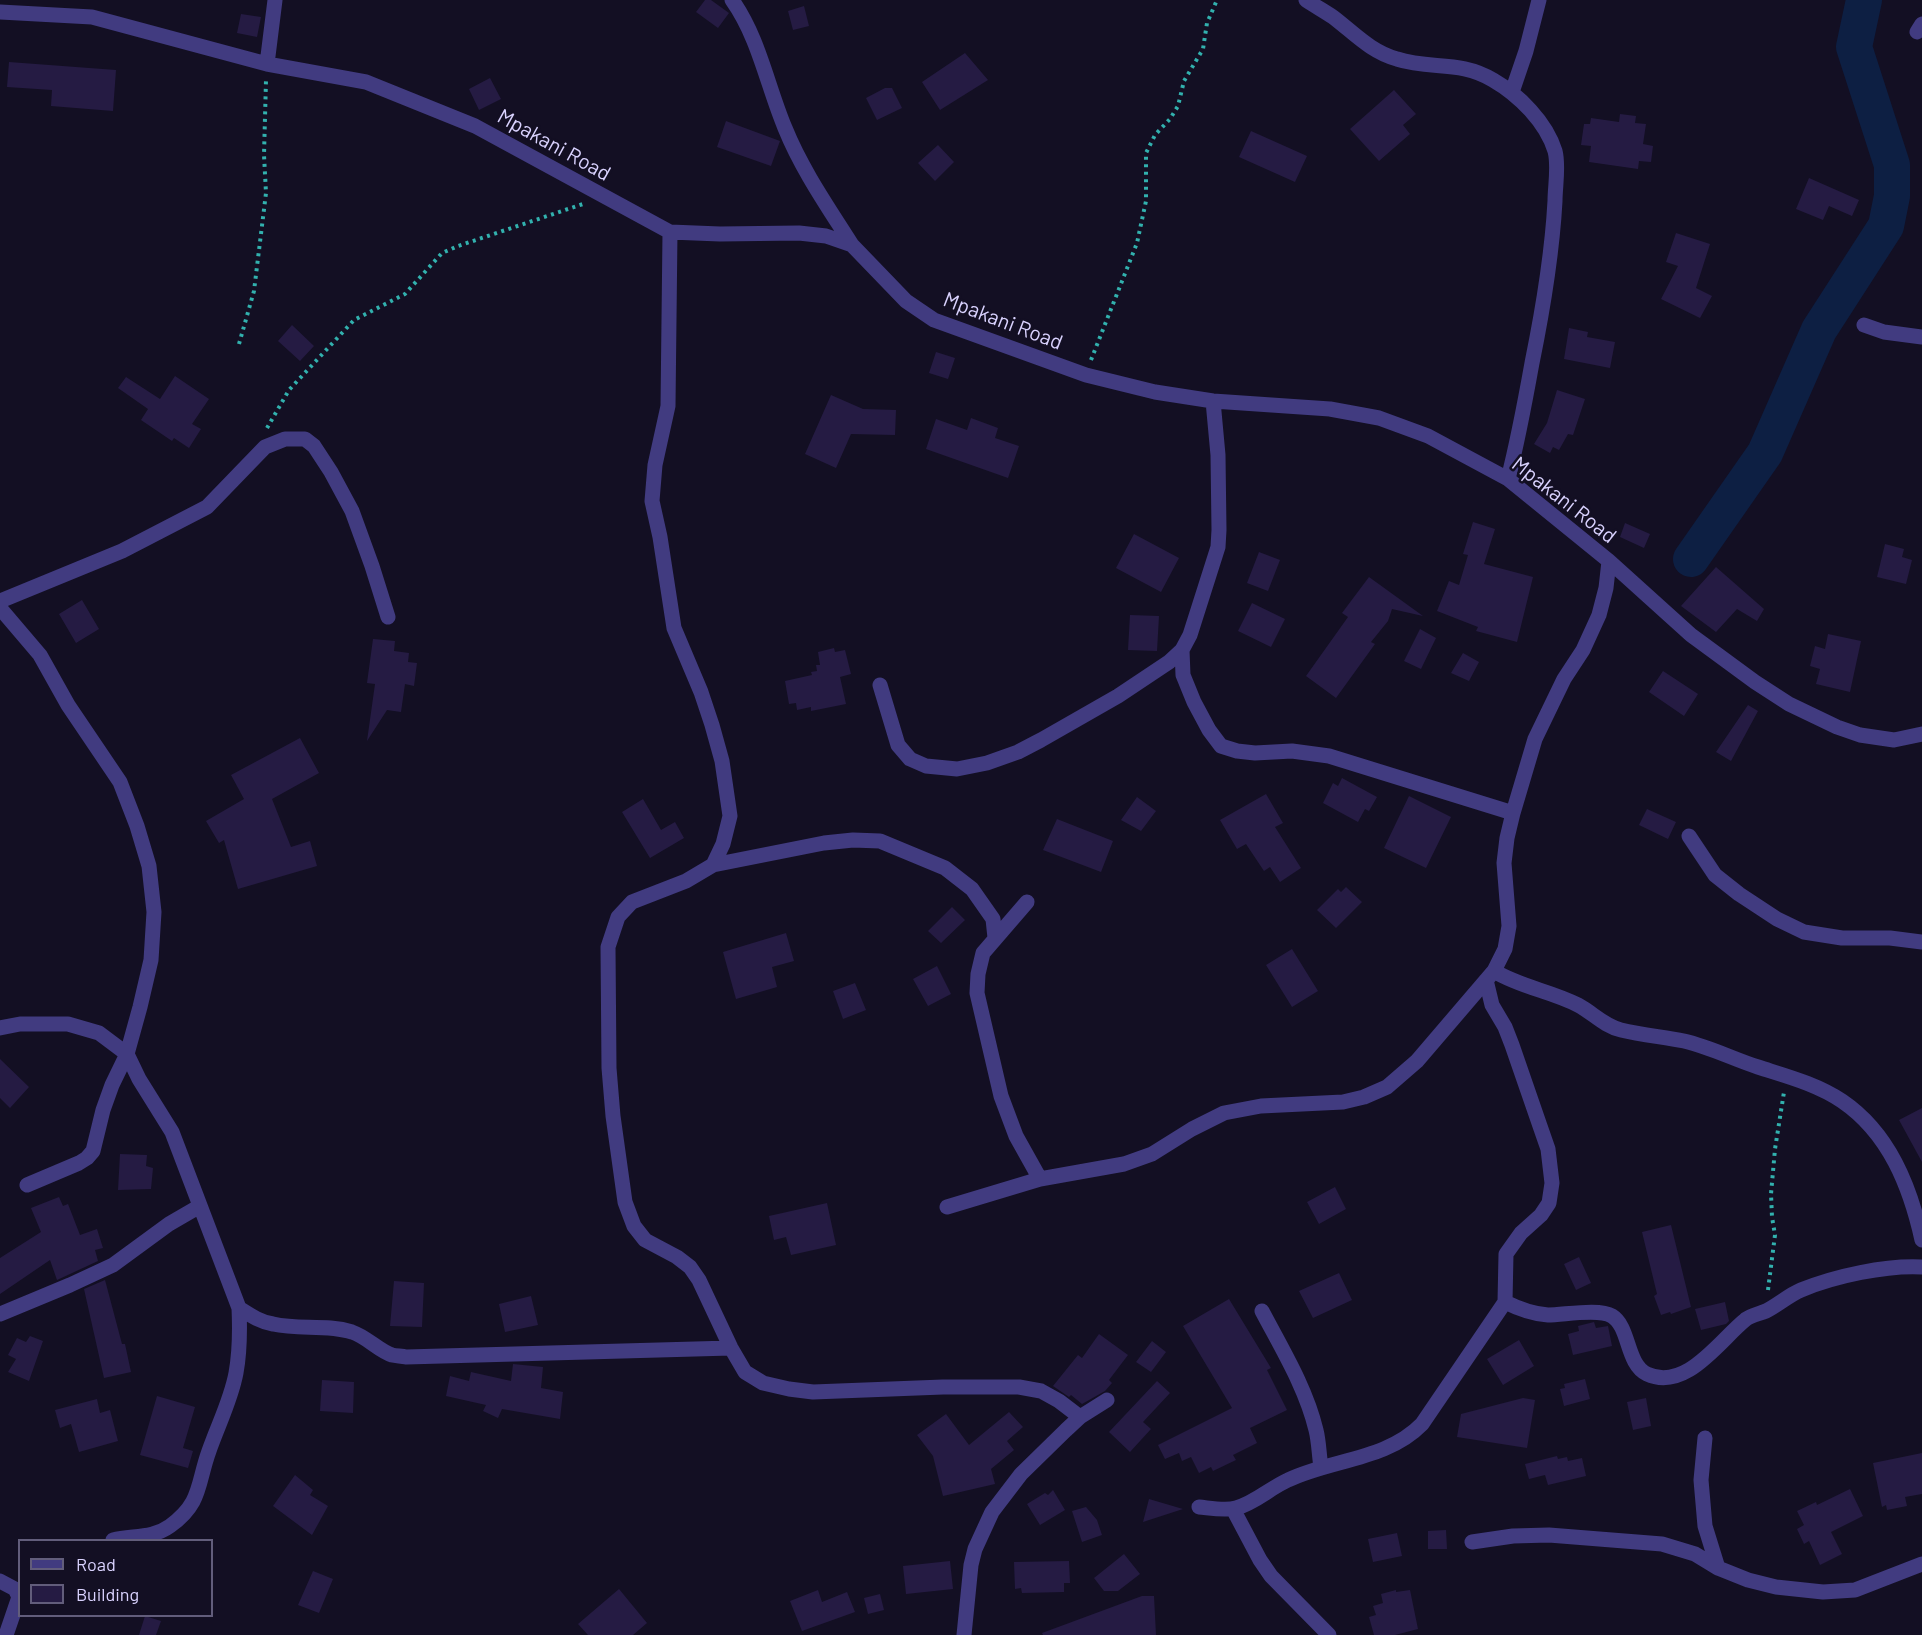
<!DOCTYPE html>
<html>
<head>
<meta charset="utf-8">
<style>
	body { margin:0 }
	#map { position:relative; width:1922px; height:1635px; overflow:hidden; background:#130f23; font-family:Barlow,sans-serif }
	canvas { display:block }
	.legend { position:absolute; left:18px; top:1539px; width:195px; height:78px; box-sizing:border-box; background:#130f23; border:2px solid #625d7b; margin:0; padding:8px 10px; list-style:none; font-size:18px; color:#d9d2fe }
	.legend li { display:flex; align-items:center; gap:12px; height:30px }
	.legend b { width:30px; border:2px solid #625d7b }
</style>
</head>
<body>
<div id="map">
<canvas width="1922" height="1635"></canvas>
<ul class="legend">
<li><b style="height:8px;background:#413b80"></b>Road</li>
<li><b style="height:16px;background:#251b43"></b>Building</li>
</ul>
</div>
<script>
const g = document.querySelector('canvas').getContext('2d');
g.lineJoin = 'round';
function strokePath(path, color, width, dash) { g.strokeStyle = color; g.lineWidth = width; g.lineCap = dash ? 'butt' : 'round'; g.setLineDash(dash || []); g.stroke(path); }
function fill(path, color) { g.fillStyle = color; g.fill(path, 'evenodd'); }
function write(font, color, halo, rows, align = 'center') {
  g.font = font + ' Barlow,sans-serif'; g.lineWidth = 5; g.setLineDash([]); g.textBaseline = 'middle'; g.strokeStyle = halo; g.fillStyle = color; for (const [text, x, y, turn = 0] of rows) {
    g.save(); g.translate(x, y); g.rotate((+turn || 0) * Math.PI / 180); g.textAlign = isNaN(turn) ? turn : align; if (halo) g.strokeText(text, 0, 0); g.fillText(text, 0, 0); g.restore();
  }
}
strokePath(new Path2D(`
	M1691,559L1765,453L1819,330L1886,226L1892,196V165L1854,47L1864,0`), '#0d1f43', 36);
fill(new Path2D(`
	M705,0H711L729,13L718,28L696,12Z
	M804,6L809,26L793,30L788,11Z
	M241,14L261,17L257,37L237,33Z
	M965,53L988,80L940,110L922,82Z
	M9,62L116,70L113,111L51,106L52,90L7,87Z
	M490,78L501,99L479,110L469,89Z
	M885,88H892L902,108L877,120L866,98Z
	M1394,90L1416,114L1403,125L1410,134L1379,161L1350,129Z
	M1620,114L1636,116L1635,123L1646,124L1643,144L1653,146L1651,162L1639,161L1638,169L1589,162L1591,146L1581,145L1584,124H1590L1591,118L1619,122Z
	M726,121L780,141L771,166L717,147Z
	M1251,131L1307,156L1295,182L1239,157Z
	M938,145L954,162L935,181L918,163Z
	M1809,178L1859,200L1852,216L1829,206L1823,220L1796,209Z
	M1676,233L1710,244L1696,288L1712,296L1700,318L1661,299L1678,266L1666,262Z
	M292,325L314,346L300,361L278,341Z
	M1569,328L1588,332L1587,337L1615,342L1610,368L1564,359Z
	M936,352L955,358L948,379L929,373Z
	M175,376L209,399L192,424L201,429L189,448L174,438L172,441L141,420L148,409L118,388L126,377L160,399Z
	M1557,390L1585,399L1573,435L1568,434L1559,450L1553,447L1550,453L1534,444L1547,423Z
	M831,395L863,409L896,410L895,435L851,434L836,468L805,454Z
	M971,418L998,428L995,438L1019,446L1008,478L926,449L936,419L967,430Z
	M1473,522L1495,529L1484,564L1533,577L1517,642L1476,631L1478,627L1437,611L1449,581L1459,585L1468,555L1463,554Z
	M1625,523L1650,534L1644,548L1620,537Z
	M1134,534L1179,558L1161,592L1116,568Z
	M1885,544L1904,549L1902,557L1912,560L1906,584L1877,577Z
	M1259,552L1280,560L1268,591L1247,583Z
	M1716,567L1764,609L1757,621L1737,609L1716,632L1681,606Z
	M1369,577L1423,616L1392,609L1388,621L1371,642L1375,644L1336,698L1306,676L1348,617L1342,613Z
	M82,600L99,629L76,643L59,614Z
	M1252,603L1285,619L1271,647L1238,631Z
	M1130,615L1159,616L1157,651L1128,650Z
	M1420,629L1436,638L1421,669L1404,661Z
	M1828,634L1861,641L1850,692L1816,684L1820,669L1810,666L1815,646L1825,649Z
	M373,639L395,641L394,651L409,653L408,662L417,663L414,686L405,684L401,712L387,710L367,741L375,684L367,683Z
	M834,648L835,652L845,650L851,674L840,677L846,704L811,711V707L797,710L796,703L789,704L785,681L812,675L811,672L817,671L816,665H820L818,652Z
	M1463,653L1479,662L1469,681L1451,673Z
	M1663,671L1698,694L1684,716L1649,692Z
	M1748,705L1758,711L1731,761L1716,752Z
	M300,738L319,773L272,799L291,847L310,841L317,866L238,889L224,840L219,843L206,821L244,799L231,775Z
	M1342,778L1377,797L1369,811L1365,809L1358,822L1323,803L1333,783L1338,786Z
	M1266,794L1283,823L1275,827L1301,868L1280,882L1270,867L1264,871L1246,844L1237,849L1220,820Z
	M1409,796L1451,817L1426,868L1384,848Z
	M1137,797L1156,811L1141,831L1121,820Z
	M643,799L661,830L675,822L684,838L650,858L622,812Z
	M1647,809L1676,822L1668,839L1639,825Z
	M1057,819L1113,841L1101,872L1043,850Z
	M1346,887L1362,902L1336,928L1317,910L1338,889L1341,892Z
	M952,907L965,920L941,943L928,931Z
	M786,933L794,961L772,967L777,987L736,999L723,952Z
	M1292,949L1318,991L1292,1007L1266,965Z
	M937,966L951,994L928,1006L913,979Z
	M855,983L866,1010L843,1019L833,991Z
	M0,1059L29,1087L10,1108L0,1098Z
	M1922,1108V1162L1899,1120Z
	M120,1154L147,1155L146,1166L153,1168L151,1189L118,1190Z
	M1335,1187L1346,1209L1319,1224L1307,1202Z
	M59,1197L63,1206L68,1204L80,1235L97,1229L103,1248L95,1250L98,1261L57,1280L50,1260L0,1294V1258L41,1232L31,1208Z
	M827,1203L836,1245L791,1255L786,1237L774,1240L769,1216Z
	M1671,1225L1691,1307L1671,1314L1670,1312L1661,1315L1654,1296L1657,1294L1642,1232Z
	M1579,1257L1591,1283L1576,1290L1564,1264Z
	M1339,1273L1352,1300L1313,1318L1299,1291Z
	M105,1280L122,1344H125L131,1372L104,1378L84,1289Z
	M394,1281L424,1283L422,1327L390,1326Z
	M531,1296L538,1325L505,1332L499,1304Z
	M1229,1299L1271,1368L1267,1370L1287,1410L1250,1428L1257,1443L1233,1455L1236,1460L1213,1471L1211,1467L1199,1473L1191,1457L1182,1461L1179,1453L1165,1459L1158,1445L1232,1408L1183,1326Z
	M1725,1302L1729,1321L1726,1324L1701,1330L1695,1309Z
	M1594,1322L1596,1328L1608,1326L1612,1346L1573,1355L1568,1334L1579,1331L1578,1326Z
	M1099,1334L1128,1355L1109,1380L1112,1383L1105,1391L1082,1404L1071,1395L1069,1397L1053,1386L1078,1355L1082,1358Z
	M30,1336L43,1341L29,1381L8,1372L16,1359L8,1355L17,1338L26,1342Z
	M1519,1340L1534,1366L1503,1385L1487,1359Z
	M1152,1341L1166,1352L1151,1372L1136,1362Z
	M513,1364L543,1367L541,1388L563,1392L560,1419L502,1409L498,1418L483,1411L486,1405L446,1396L450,1376L469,1381L471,1372L511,1381Z
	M1585,1379L1590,1399L1564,1406L1560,1389L1565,1388L1564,1384Z
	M322,1380L354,1382L353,1413L320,1411Z
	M1157,1381L1170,1393L1143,1422L1151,1429L1130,1452L1109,1432Z
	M157,1396L195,1407L183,1448L193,1451L188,1468L140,1455Z
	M1523,1398L1535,1400L1527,1448L1457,1437L1461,1414Z
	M1646,1398L1651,1426L1633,1430L1627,1402Z
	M97,1399L100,1413L110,1410L118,1441L79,1452L71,1424L60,1428L55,1410Z
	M1009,1412L1023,1427L1007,1441L1014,1450L991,1469L995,1484L943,1496L933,1456L917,1435L946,1414L969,1445Z
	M1922,1453V1494L1905,1497L1907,1506L1887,1510L1886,1505L1882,1507L1873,1463Z
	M1557,1456L1558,1459L1567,1457L1568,1461L1582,1458L1586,1476L1548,1485L1545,1475L1529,1479L1525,1464Z
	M295,1475L313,1490L310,1495L328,1506L312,1535L273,1506Z
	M1850,1489L1863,1516L1831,1532L1842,1554L1820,1565L1809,1541L1804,1544L1797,1529L1804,1525L1797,1511L1816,1502L1817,1505Z
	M1053,1490L1065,1510L1040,1525L1027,1504L1045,1493L1048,1495Z
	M1149,1499L1183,1509L1143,1522Z
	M1086,1507L1097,1520L1102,1535L1082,1542L1072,1511Z
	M1446,1530L1447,1549H1428V1531Z
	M1397,1533L1402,1556L1373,1562L1368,1539Z
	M1124,1554L1140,1574L1118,1591H1104L1094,1578Z
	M950,1561L953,1589L906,1594L903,1566Z
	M1069,1561L1070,1583H1064V1592L1022,1593L1021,1588L1015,1589L1014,1562Z
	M313,1571L333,1579L319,1613L298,1605Z
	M619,1589L647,1623L633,1635H588L578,1624Z
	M818,1590L822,1602L847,1592L855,1612L802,1631L790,1601Z
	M1396,1590V1592L1410,1590L1418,1629L1395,1635H1374L1369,1617L1376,1615L1373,1606L1383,1603L1381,1594Z
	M880,1594L884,1610L868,1614L864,1598Z
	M1142,1596H1154L1156,1635H1043L1042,1633Z
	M145,1616L161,1621L156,1635H139Z`), '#251b43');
strokePath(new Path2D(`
	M239,344L254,291L266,193L264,155L266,80
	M1091,360L1137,243L1146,201V153L1155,135L1170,119L1178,106L1184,81L1203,49L1207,23L1217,0
	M267,428L289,390L354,320L405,294L442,253L458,246L583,204
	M1768,1290L1775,1235L1772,1217L1771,1194L1775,1149L1784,1092`), '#32b1ae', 4, [3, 4.5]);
strokePath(new Path2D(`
	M732,0C759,38 767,85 785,128C802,170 828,207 852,245
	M1306,0C1315,6 1324,11 1333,17C1354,33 1371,52 1397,59C1431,70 1460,60 1493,80C1519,95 1546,122 1555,151C1559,166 1555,186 1555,201C1552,256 1543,309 1532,363C1525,402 1518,440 1508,479
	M0,12L92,17L267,64L366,82L475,126L670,232L720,234L799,233L826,236L852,245L906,301L934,320L1086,375L1155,392L1213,401L1330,409L1379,418L1428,436L1508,479L1609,561L1691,635L1755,682L1789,704L1837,727L1860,735L1894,740L1922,734
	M1917,32L1922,24
	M267,64L275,0
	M1512,92L1526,51L1539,0
	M670,232L668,406L655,465L652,501L660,537L674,628L701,692L712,725L722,761L730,816L723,844L713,865L686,881L632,902L618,917L608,947L609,1068L613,1116L625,1202L634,1226L645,1240L677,1257L690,1267L699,1280L731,1348L745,1372L763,1383L789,1389L813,1392L943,1387H1019L1041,1391L1059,1401L1080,1417
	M1864,325L1884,332L1922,337
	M0,601L122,551L207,507L265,447L285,439H305L314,446L331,472L352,511L372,566L388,617
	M0,608L40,655L68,705L120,782L137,826L149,866L154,912L151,960L140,1007L127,1054L112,1085L103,1110L93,1151L87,1158L79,1163L27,1185
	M1182,650L1183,675L1194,702L1209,730L1221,746L1237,751L1255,753L1292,751L1329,756L1513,813
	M880,685L898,745L910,759L926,766L957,769L987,763L1018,752L1041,740L1118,696L1169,662L1182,650L1190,635L1218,547L1219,530L1218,455L1213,401
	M1689,836L1715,875L1739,894L1777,919L1804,932L1842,938H1890L1922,942
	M713,865L824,843L853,840L880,841L945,868L972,889L993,919L995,938
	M1027,902L983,953L978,974L977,993L1001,1096L1016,1136L1040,1179
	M1494,971C1520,987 1551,991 1578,1005C1593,1013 1604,1026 1621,1030C1642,1035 1664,1037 1684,1041C1710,1047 1733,1059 1758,1067C1786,1076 1817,1084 1842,1101C1889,1133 1910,1186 1922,1240
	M0,1028L20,1024H68L99,1033L127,1054L139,1079L172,1132L239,1308C240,1330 240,1351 236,1373C231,1400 218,1425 209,1451C197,1484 202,1503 170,1526C152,1539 132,1535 113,1540
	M947,1207L1040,1179L1124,1164L1152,1154L1192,1129L1224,1113L1261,1106L1343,1102L1364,1097L1387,1087L1417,1061L1494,971L1505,949L1509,926L1504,863L1507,838L1513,813L1535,739L1564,679L1583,650L1599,615L1606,588L1609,561
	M1505,1302C1519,1309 1532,1314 1548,1315C1564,1315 1599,1308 1612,1316C1630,1327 1626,1364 1647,1374C1686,1392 1720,1340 1745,1320C1750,1315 1759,1314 1766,1311C1778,1305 1789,1295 1801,1290C1835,1276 1886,1265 1922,1267
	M239,1308C250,1315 260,1322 273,1324C299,1330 326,1324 352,1332C367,1337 379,1351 392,1355C396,1356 402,1356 406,1357L731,1348
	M1262,1311C1282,1349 1306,1388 1316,1430C1319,1442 1319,1455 1321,1467
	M0,1314L70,1285L113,1265L169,1224L200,1206
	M1705,1438L1701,1480L1705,1526L1718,1568
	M1199,1507C1210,1508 1225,1511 1236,1508C1255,1503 1270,1488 1288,1480C1332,1459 1387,1460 1422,1424L1505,1302L1506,1254L1521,1233L1541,1215L1549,1203L1552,1183L1548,1149L1540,1126L1512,1045L1505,1027L1492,1005L1486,980
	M1233,1509L1260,1560L1271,1576L1329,1635
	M1472,1542L1513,1536L1549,1535L1662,1544L1695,1554L1718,1568L1748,1580L1776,1587L1823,1592L1855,1590L1922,1564
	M0,1581L15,1589L19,1597L6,1635
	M964,1635L971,1565L975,1549L992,1512L1021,1474L1066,1430L1080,1417L1107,1400`), '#413b80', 15);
write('21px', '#d9d2fe', '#130f23', [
	["Mpakani Road",554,145,29],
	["Mpakani Road",1003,321,21],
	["Mpakani Road",1564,500,38]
]);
</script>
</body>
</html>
